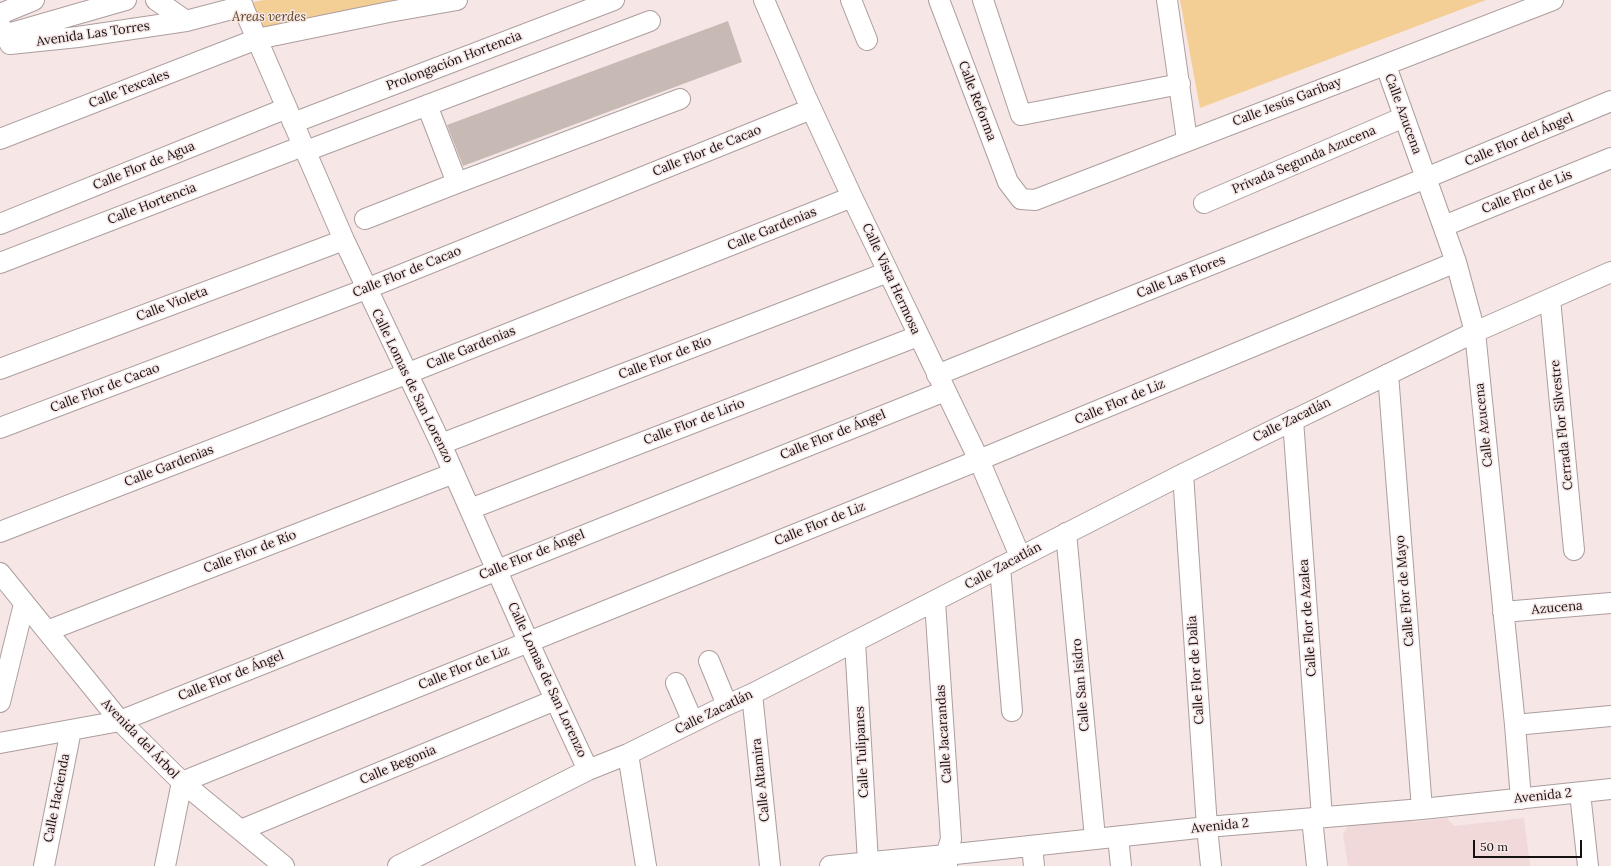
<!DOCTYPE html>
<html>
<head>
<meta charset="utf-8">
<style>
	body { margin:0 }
	#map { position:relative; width:1611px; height:866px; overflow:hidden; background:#f6e6e6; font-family:Lora,serif }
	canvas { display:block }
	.scale { position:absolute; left:1473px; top:840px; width:109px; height:18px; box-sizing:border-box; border:2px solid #161111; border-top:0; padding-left:5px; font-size:12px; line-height:14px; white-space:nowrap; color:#161111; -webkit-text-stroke:3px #f6e6e6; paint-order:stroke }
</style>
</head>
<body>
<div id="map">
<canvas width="1611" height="866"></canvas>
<div class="scale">50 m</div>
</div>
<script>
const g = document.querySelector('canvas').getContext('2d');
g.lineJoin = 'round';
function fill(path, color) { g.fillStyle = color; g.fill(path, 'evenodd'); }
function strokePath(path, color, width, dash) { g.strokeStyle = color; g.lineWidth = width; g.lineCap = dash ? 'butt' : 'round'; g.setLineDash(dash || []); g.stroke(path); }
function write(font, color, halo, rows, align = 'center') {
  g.font = font + ' Lora,serif'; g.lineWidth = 3; g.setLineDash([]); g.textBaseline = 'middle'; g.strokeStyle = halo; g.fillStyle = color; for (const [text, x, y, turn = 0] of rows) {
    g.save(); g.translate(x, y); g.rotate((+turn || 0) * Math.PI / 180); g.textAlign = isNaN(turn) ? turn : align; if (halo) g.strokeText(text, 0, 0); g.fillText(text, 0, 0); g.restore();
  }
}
fill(new Path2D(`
	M1408,815L1413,822L1447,818L1454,826L1524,818L1530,866H1348L1343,834L1351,820Z`), '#f1d8d9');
fill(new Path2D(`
	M264,0H423L260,40L244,4Z
	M1180,0H1486L1200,108Z`), '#f3ce95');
fill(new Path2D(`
	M728,21L742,62L463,166L447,125Z`), '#c7bab4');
const minor = new Path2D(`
	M156,0L186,21
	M240,0L344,240L441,444L528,641L588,770
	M764,0L805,95L852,197L979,460L1020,556
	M851,0L867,40
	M939,0L1008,182L1021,199L1035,200C1207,132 1381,68 1553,0
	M983,0L1021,115L1180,84
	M1167,0L1187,140
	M0,14L34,0
	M0,25L10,44L78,37L186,21L243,6
	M4,35L126,0
	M1386,66L1456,262L1475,332L1515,725L1521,799
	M427,105L457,183L680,99
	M293,123L614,0
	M0,139L257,39L389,12L457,0
	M306,151L650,21
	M1204,203L1404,117
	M365,219L457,183
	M0,224L287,108
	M1444,226L1611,158
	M0,263L303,146
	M1550,299L1574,550
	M0,369L344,240
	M1388,374L1422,809
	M937,375L1426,178L1611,101
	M1293,420L1322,817
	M0,428L366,289L811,109
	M441,444L888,272
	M1183,474L1207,827L1211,866
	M470,509L918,336
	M0,532L406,374L852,197
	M1066,533L1095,838
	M1000,567L1012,711
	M0,573L120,721L182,782L284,866
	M935,602L951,839L946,855L947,866
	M1503,612L1611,603
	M47,631L454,473
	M855,642L868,862
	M709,661L727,705
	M676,683L693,722
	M752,694L770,866
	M0,702L24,604
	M1515,725L1611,716
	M0,743L120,721L945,391
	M628,754L646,866
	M1580,793L1588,866
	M1312,818L1317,866
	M241,830L555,700
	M1118,837L1121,866
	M1032,846L1034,866
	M44,866L71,730
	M165,866L182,782L979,460L1456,262
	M398,866L588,770L628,754L727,705L752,694L1183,474L1475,332L1611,272
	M830,866L946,855L1207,827L1422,809L1611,789`);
strokePath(minor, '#ad9e9e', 22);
strokePath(minor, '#fff', 20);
write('italic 13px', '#5d4620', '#f6e6e6', [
	["Areas verdes",269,17]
]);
write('13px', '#161111', '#f6e6e6', [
	["Avenida Las Torres",93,34,-8],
	["Prolongación Hortencia",454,61,-21],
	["Calle Texcales",129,89,-21],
	["Calle Reforma",977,101,69],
	["Calle Jesús Garibay",1287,102,-21],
	["Calle Azucena",1403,114,70],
	["Calle Flor del Ángel",1519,140,-23],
	["Calle Flor de Cacao",707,151,-22],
	["Privada Segunda Azucena",1304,160,-23],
	["Calle Flor de Agua",144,166,-22],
	["Calle Flor de Lis",1527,192,-22],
	["Calle Hortencia",152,204,-21],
	["Calle Gardenias",772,229,-22],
	["Calle Flor de Cacao",407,272,-22],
	["Calle Las Flores",1181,277,-22],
	["Calle Vista Hermosa",891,279,65],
	["Calle Violeta",172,304,-21],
	["Calle Gardenias",471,348,-22],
	["Calle Flor de Río",665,358,-21],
	["Calle Lomas de San Lorenzo",412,386,64],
	["Calle Flor de Cacao",105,388,-21],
	["Calle Flor de Liz",1120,402,-23],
	["Calle Zacatlán",1292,420,-26],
	["Calle Flor de Lirio",694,422,-21],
	["Calle Azucena",1484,425,-96],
	["Cerrada Flor Silvestre",1562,425,-96],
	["Calle Flor de Ángel",833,435,-22],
	["Calle Gardenias",169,466,-21],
	["Calle Flor de Liz",820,524,-22],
	["Calle Flor de Río",250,552,-21],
	["Calle Flor de Ángel",532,555,-22],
	["Calle Zacatlán",1003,566,-28],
	["Calle Flor de Mayo",1405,591,-95],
	["Azucena",1557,608,-5],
	["Calle Flor de Azalea",1308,618,-94],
	["Calle Flor de Liz",464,668,-22],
	["Calle Flor de Dalia",1196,670,-94],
	["Calle Flor de Ángel",231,676,-22],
	["Calle Lomas de San Lorenzo",547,680,65],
	["Calle San Isidro",1081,685,-95],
	["Calle Zacatlán",714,712,-26],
	["Calle Jacarandas",944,734,-94],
	["Avenida del Árbol",140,739,46],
	["Calle Tulipanes",862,752,-93],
	["Calle Begonia",398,765,-23],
	["Calle Altamira",761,780,-96],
	["Avenida 2",1543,796,-6],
	["Calle Hacienda",57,798,-79],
	["Avenida 2",1220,826,-6]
]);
</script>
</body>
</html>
